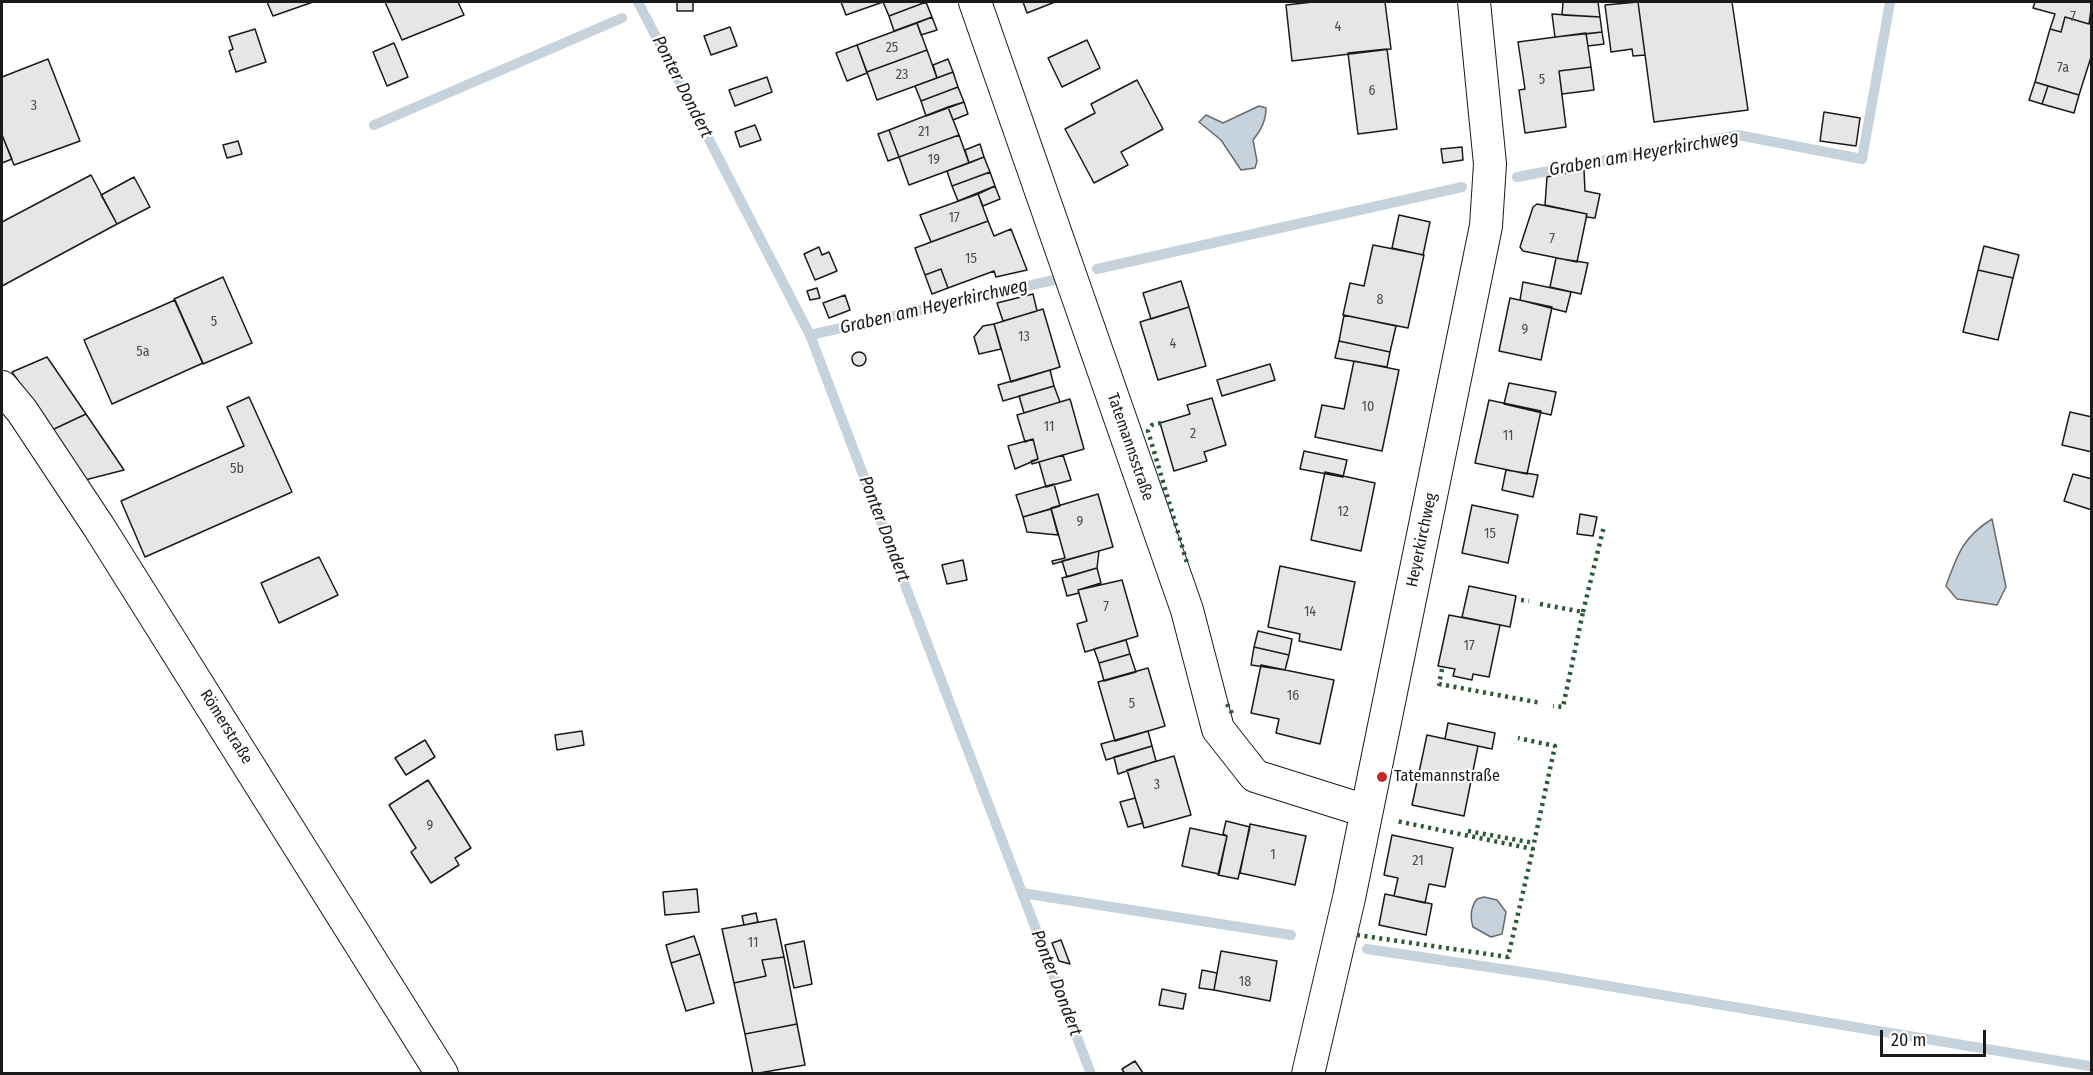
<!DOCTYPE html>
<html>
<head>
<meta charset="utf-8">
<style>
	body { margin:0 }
	#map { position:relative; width:2093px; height:1075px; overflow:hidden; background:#fff; font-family:"Fira Sans Condensed",sans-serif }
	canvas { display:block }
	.frame { position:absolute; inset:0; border:3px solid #1a1a1a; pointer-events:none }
	.scale { position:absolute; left:1880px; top:1030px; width:106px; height:27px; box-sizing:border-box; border:3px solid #1a1a1a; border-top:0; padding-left:8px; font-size:18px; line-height:21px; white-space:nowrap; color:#1a1a1a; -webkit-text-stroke:4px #fff; paint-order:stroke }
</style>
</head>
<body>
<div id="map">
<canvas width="2093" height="1075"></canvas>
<div class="frame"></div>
<div class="scale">20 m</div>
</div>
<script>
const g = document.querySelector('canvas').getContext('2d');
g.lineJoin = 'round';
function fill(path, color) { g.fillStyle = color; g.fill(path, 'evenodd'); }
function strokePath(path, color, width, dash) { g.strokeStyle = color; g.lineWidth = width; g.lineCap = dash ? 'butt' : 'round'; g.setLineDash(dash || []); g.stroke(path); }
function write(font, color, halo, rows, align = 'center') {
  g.font = font + ' "Fira Sans Condensed",sans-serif'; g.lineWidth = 4.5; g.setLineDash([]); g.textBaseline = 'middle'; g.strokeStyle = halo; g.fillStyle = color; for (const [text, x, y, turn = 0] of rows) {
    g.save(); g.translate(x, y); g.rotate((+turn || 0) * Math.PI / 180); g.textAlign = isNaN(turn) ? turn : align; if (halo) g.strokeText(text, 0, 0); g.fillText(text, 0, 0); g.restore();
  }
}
const water = new Path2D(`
	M1259,106L1266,108C1266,121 1261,130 1253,140L1257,161L1255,168L1241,170L1221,140L1199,122L1206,115L1223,123Z
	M1992,519L2006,587L1997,605L1957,599L1946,586C1957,555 1963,537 1992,519Z
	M1484,897L1497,900L1506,912L1502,934L1491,937L1473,927C1470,917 1470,908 1477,899Z`);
fill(water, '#c6d2dc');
strokePath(water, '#6a6a6a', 1.5);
strokePath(new Path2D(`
	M638,2L810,335L1091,1074
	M374,125L622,18
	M1517,177L1738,135L1862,159L1890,2
	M1097,269L1462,187
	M810,335L1058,279
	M1022,893L1291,935
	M1367,949L1542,975L2089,1066`), '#c6d2dc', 10);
const building = new Path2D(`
	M267,2H313L273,16Z
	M385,2H458L464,15L402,40Z
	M677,2H693V11H677Z
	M841,2H883L846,15Z
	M883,2H926L889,16Z
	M926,2L932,17L894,31L889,16Z
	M1023,2H1055L1027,13Z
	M1313,2H1385L1391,49L1292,61L1286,5Z
	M1563,2H1598L1600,17L1562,15Z
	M1638,2H1732L1748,110L1654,122Z
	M1638,2L1645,55L1633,56L1632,49L1611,52L1605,5Z
	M2035,2H2092L2089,24L2065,17L2061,32L2050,29L2055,14L2033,8Z
	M1552,14L1600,17L1602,32L1555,37Z
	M2092,16V54L2079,95L2035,82L2050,29L2061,32L2065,17L2089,24Z
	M932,17L937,30L921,35L917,23Z
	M917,23L927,50L867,72L857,45Z
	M730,27L737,46L711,55L704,36Z
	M255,29L266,62L236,72L229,51L233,49L229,37Z
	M1602,32L1604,44L1588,46L1586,34Z
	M1586,33L1591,67L1559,71L1566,127L1525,133L1519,90L1525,89L1518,42Z
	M1087,40L1100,68L1062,87L1048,58Z
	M394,43L408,77L387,86L373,52Z
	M857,45L867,73L847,81L836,53Z
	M1387,49L1397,129L1358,134L1348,53Z
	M927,50L937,78L877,100L867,72Z
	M48,59L80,141L14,165L2,135V77Z
	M948,59L953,72L937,78L933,65Z
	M1591,67L1594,90L1562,94L1559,71Z
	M953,72L958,87L921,101L915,86Z
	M767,77L772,92L735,106L729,90Z
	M1137,80L1163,129L1121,152L1128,165L1094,183L1065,129L1095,113L1091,104Z
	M2035,82L2048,86L2042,104L2029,100Z
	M2048,86L2079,95L2074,113L2042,104Z
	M958,87L964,102L926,116L921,101Z
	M964,102L968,114L953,120L948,107Z
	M948,107L959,135L899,157L889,130Z
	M1824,112L1860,118L1856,146L1820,141Z
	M755,125L761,140L740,147L735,132Z
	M889,130L899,157L888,161L878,134Z
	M2,135L12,159L2,163Z
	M959,135L969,163L909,185L899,157Z
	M238,141L242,154L227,158L223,145Z
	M980,144L984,157L969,163L965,150Z
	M1462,147L1463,160L1443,163L1441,149Z
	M984,157L990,172L952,186L947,171Z
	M1584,170L1585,191L1600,194L1595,218L1586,217L1587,214L1545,205L1547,177Z
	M990,172L995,186L958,201L952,186Z
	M91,175L117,224L2,286V222Z
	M134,177L150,207L117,224L101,195Z
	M995,186L1000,199L983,206L978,194Z
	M978,194L988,221L931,242L920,215Z
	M1537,204L1587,214L1577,262L1523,251L1520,247L1533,207Z
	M1399,215L1430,222L1423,255L1392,248Z
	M988,221L994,236L1011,229L1027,270L996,277L994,271L948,288L941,269L925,275L915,248Z
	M1373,245L1424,255L1408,328L1343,315L1350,283L1364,286Z
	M1984,246L2019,255L2013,278L1978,270Z
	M819,247L822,255L829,252L837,271L815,280L804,254Z
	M1556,258L1588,263L1581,294L1550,287Z
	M941,269L948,288L932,294L925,275Z
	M1978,270L2013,278L1998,340L1963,332Z
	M223,277L252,343L203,364L174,299Z
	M1181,281L1189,307L1151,319L1143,293Z
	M1523,282L1571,292L1566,312L1520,300Z
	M817,288L820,298L810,300L807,291Z
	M1033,294L1037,311L1003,321L997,303Z
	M845,295L850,310L829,318L823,303Z
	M1510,298L1552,307L1541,360L1499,351Z
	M175,300L203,363L112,404L84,340Z
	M1189,307L1206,366L1158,380L1140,322Z
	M1043,309L1060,367L1011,382L994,324Z
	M1344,315L1396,326L1390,352L1339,341Z
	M994,324L1001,349L979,354L974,337L983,326Z
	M1339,341L1390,352L1387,367L1335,358Z
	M852 359a7 7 0 1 1 14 0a7 7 0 1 1-14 0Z
	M47,357L86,414L52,430L12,372Z
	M1354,361L1399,370L1382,451L1315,437L1322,405L1344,409Z
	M1270,364L1275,380L1222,396L1217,380Z
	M1050,370L1054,386L1003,401L998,385Z
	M1509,383L1556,392L1551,415L1504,404Z
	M1054,386L1060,402L1024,413L1019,396Z
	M249,397L292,492L145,557L121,501L244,446L227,407Z
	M1212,398L1226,445L1204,452L1207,461L1174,471L1160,423L1190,414L1187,405Z
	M1070,399L1084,449L1032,464L1031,461L1038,459L1033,439L1025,442L1017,415Z
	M1489,400L1541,411L1527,474L1475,463Z
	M2070,412L2092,417V452L2062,445Z
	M86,414L124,470L85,480L52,430Z
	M1033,439L1038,459L1015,469L1008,446Z
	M1304,451L1347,460L1343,477L1300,469Z
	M1063,455L1071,480L1046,487L1039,462Z
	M1506,470L1538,475L1533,497L1502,490Z
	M1325,472L1375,483L1361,551L1311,540Z
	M2073,474L2092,479V510L2064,501Z
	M1054,484L1060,506L1023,517L1016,495Z
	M1098,494L1113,547L1053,564L1052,561L1065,558L1051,508Z
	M1472,505L1518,515L1508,563L1462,553Z
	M1051,509L1058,535L1027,532L1023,517Z
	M1580,514L1597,517L1593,536L1577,534Z
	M1099,551L1097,568L1067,577L1062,561Z
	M319,557L338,595L279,623L261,583Z
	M963,560L967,580L947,584L942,565Z
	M1280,566L1355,582L1341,650L1299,641L1300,634L1268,627Z
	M1097,568L1101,583L1078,590L1079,593L1067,596L1062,578Z
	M1122,580L1138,636L1085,652L1077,624L1087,621L1078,590Z
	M1469,586L1516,596L1510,627L1462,617Z
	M1449,615L1500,625L1489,677L1473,674L1472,680L1453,676L1455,669L1438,666Z
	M1258,631L1292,639L1289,655L1254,647Z
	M1126,640L1130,654L1099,663L1094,649Z
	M1254,647L1289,655L1285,670L1251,665Z
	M1130,654L1136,672L1104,681L1099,663Z
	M1261,665L1334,680L1320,744L1276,733L1279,719L1251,713Z
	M1148,668L1165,726L1115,741L1098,682Z
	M1448,723L1495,733L1492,749L1445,739Z
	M582,731L584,745L557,750L555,735Z
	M1148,731L1152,746L1106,760L1101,744Z
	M1427,735L1478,746L1464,816L1412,805Z
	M425,740L435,757L406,775L395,758Z
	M1152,746L1156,761L1118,774L1114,757Z
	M1174,756L1191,815L1144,828L1127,770Z
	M428,780L471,848L455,858L459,865L431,883L411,852L416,848L389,805Z
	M1135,798L1143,823L1128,827L1120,802Z
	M1226,821L1250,827L1238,879L1218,875L1227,836L1223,834Z
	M1250,824L1306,836L1295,885L1240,873Z
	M1190,828L1227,836L1219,874L1182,866Z
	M1392,835L1453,848L1445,887L1429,884L1425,903L1394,896L1398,878L1384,875Z
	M697,889L699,912L665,915L663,892Z
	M1385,894L1432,904L1426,935L1379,925Z
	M756,913L758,922L744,925L742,916Z
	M776,919L784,957L762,960L766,976L734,983L722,929Z
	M694,936L700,954L671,963L666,945Z
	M1061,940L1070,964L1059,961L1052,943Z
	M804,941L812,984L794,988L785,945Z
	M1221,951L1277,961L1270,1001L1214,990Z
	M700,954L714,1003L686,1011L671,963Z
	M784,957L797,1024L745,1034L734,983L766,976L762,960Z
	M1202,970L1217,973L1214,990L1199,988Z
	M1162,989L1186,994L1183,1009L1159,1005Z
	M797,1024L805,1065L753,1074L745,1034Z
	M1135,1061L1143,1073L1125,1074L1122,1069Z`);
fill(building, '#e6e6e6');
strokePath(building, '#1a1a1a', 1.5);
const minor = new Path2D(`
	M975,2L1187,610L1218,729L1255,776L1366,811
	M2,387L22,411L99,527L442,1074
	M1308,1074L1349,898L1486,226L1490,164L1474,2`);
strokePath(minor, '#1a1a1a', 34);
strokePath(minor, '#fff', 32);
strokePath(new Path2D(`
	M1161,423L1152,425L1148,431L1187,563
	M1521,600L1529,601
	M1540,604L1583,612L1563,707L1553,706
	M1583,612L1604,526
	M1442,669L1439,684L1541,703
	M1227,704L1234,717
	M1468,831L1534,843L1555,746L1518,738
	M1357,935L1508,957L1533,849L1396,821`), '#2b5a34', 4.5, [3, 4.5]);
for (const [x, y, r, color] of [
	[1382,777,6,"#c62828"]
]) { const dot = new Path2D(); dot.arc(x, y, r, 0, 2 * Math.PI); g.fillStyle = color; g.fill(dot); strokePath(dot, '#fff', 2); }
write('14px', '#4d4d4d', null, [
	["7",2073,17],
	["4",1338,27],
	["25",892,48],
	["7a",2063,68],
	["23",902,75],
	["5",1542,80],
	["6",1372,91],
	["3",34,106],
	["21",924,132],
	["19",934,160],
	["17",954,218],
	["7",1552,239],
	["15",971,259],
	["8",1380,300],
	["5",214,322],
	["9",1525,330],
	["13",1024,337],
	["4",1173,344],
	["5a",143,352],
	["10",1368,407],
	["11",1049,427],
	["2",1193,434],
	["11",1508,436],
	["5b",237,469],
	["12",1343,512],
	["9",1080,522],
	["15",1490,534],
	["7",1106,607],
	["14",1310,612],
	["17",1469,646],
	["16",1293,696],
	["5",1132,704],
	["3",1157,785],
	["9",430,826],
	["1",1273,855],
	["21",1418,861],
	["11",753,943],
	["18",1245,982]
]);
write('16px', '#1a1a1a', '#fff', [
	["Tatemannsstraße",1130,447,71],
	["Heyerkirchweg",1422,540,-78],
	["Römerstraße",226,727,58]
]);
write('16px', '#1a1a1a', '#fff', [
	["Tatemannstraße",1394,777]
], 'left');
write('italic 18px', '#1a1a1a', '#fff', [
	["Ponter Dondert",682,87,63],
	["Graben am Heyerkirchweg",1644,154,-10],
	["Graben am Heyerkirchweg",934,307,-13],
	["Ponter Dondert",884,529,69],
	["Ponter Dondert",1056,983,69]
]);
</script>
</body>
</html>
